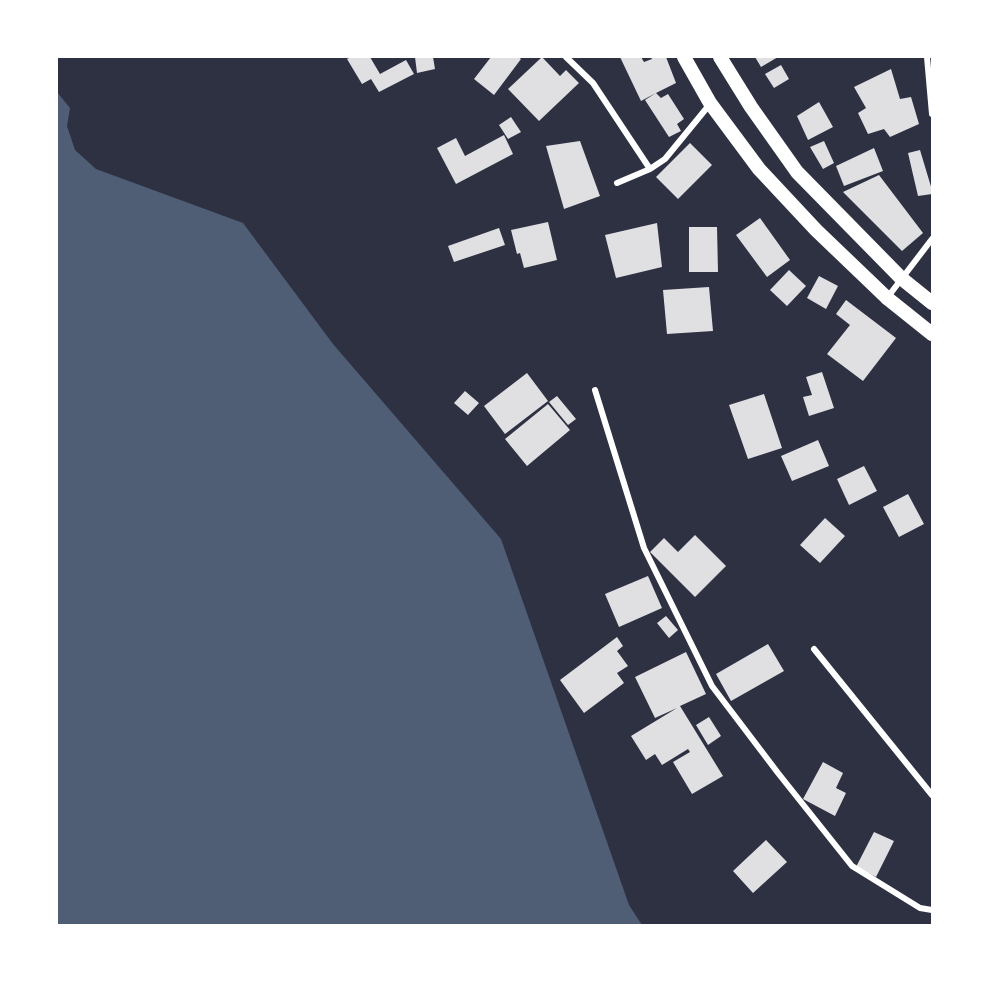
<!DOCTYPE html>
<html>
<head>
<meta charset="utf-8">
<style>
	body { margin:0 }
	#map { position:relative; width:989px; height:982px; overflow:hidden; background:#2d3142; font-family:Rubik,sans-serif }
	canvas { display:block }
	.frame { position:absolute; inset:0; border:58px solid #fff; pointer-events:none }
</style>
</head>
<body>
<div id="map">
<canvas width="989" height="982"></canvas>
<div class="frame"></div>
</div>
<script>
const g = document.querySelector('canvas').getContext('2d');
g.lineJoin = 'round';
function fill(path, color) { g.fillStyle = color; g.fill(path, 'evenodd'); }
function strokePath(path, color, width, dash) { g.strokeStyle = color; g.lineWidth = width; g.lineCap = dash ? 'butt' : 'round'; g.setLineDash(dash || []); g.stroke(path); }
fill(new Path2D(`
	M57,92L70,108L67,126L75,150L96,169L243,223L333,344L501,539L629,905L642,925H57Z`), '#4f5d75');
fill(new Path2D(`
	M351,57H370L380,74L406,60L414,74L379,92L371,79L362,84L347,59Z
	M415,57H433L435,69L417,73Z
	M491,57H518L521,59L494,95L474,79Z
	M542,57L560,76L566,70L579,83L539,121L508,89Z
	M620,57H641L644,62L652,59L651,57H666L676,83L656,93L661,98L668,94L684,119L677,124L681,131L669,137L645,100L656,93L641,101Z
	M755,57H778L761,67Z
	M781,65L789,79L774,88L765,74Z
	M891,69L900,99L911,97L919,124L890,137L884,129L868,134L858,113L866,108L854,87Z
	M819,102L833,127L808,140L797,116Z
	M511,117L521,132L508,139L499,125Z
	M504,135L513,154L456,184L437,148L456,138L465,156Z
	M580,141L600,196L564,209L546,146Z
	M824,141L834,163L823,169L810,147Z
	M690,143L712,165L678,199L656,177Z
	M874,148L883,171L844,186L836,166Z
	M920,150L932,190V194L918,196L908,153Z
	M879,175L923,233L902,251L843,192Z
	M760,218L790,260L767,277L736,235Z
	M548,222L557,260L524,268L520,253L517,254L511,230Z
	M657,223L662,267L616,278L605,235Z
	M689,227H717L718,272H689Z
	M499,228L505,245L454,262L448,246Z
	M789,270L806,286L787,306L770,290Z
	M819,276L838,286L826,309L807,298Z
	M709,287L713,331L667,334L663,290Z
	M846,300L896,338L863,381L827,354L850,325L836,314Z
	M822,372L834,408L809,416L803,397L812,395L806,377Z
	M527,373L548,401L505,434L484,406Z
	M465,391L479,403L468,415L454,403Z
	M764,394L782,448L748,459L729,405Z
	M557,396L576,419L568,425L549,402Z
	M548,404L570,430L527,466L505,439Z
	M818,440L829,466L792,481L781,456Z
	M864,466L877,491L849,505L837,479Z
	M908,494L924,524L899,537L883,507Z
	M825,518L845,536L820,563L800,545Z
	M695,535L726,566L695,597L650,552L664,538L678,552Z
	M648,576L662,608L619,627L605,594Z
	M666,616L678,630L669,638L657,623Z
	M617,637L623,646L617,651L628,666L617,673L624,683L584,713L560,680Z
	M768,644L784,671L731,701L716,674Z
	M686,652L706,694L680,706L723,776L692,794L673,762L690,752L688,749L662,765L655,754L646,760L631,736L677,708L655,718L635,677Z
	M709,717L721,736L708,745L696,725Z
	M823,762L843,773L836,788L846,793L835,816L803,799Z
	M874,832L894,841L876,877L856,867Z
	M766,840L787,862L753,893L733,871Z`), '#e0e0e3');
strokePath(new Path2D(`
	M566,57L593,83L650,169
	M927,57L932,114
	M617,183L650,169L665,159L710,104
	M887,298L932,239
	M595,390L644,548L712,686L778,773L852,866L920,908L932,910
	M814,649L932,795`), '#fff', 6);
strokePath(new Path2D(`
	M684,57L710,103L759,169L816,230L887,298
	M720,57L751,107L797,172L901,278`), '#fff', 14);
strokePath(new Path2D(`
	M901,278L932,303
	M887,298L932,334`), '#fff', 14);
</script>
</body>
</html>
